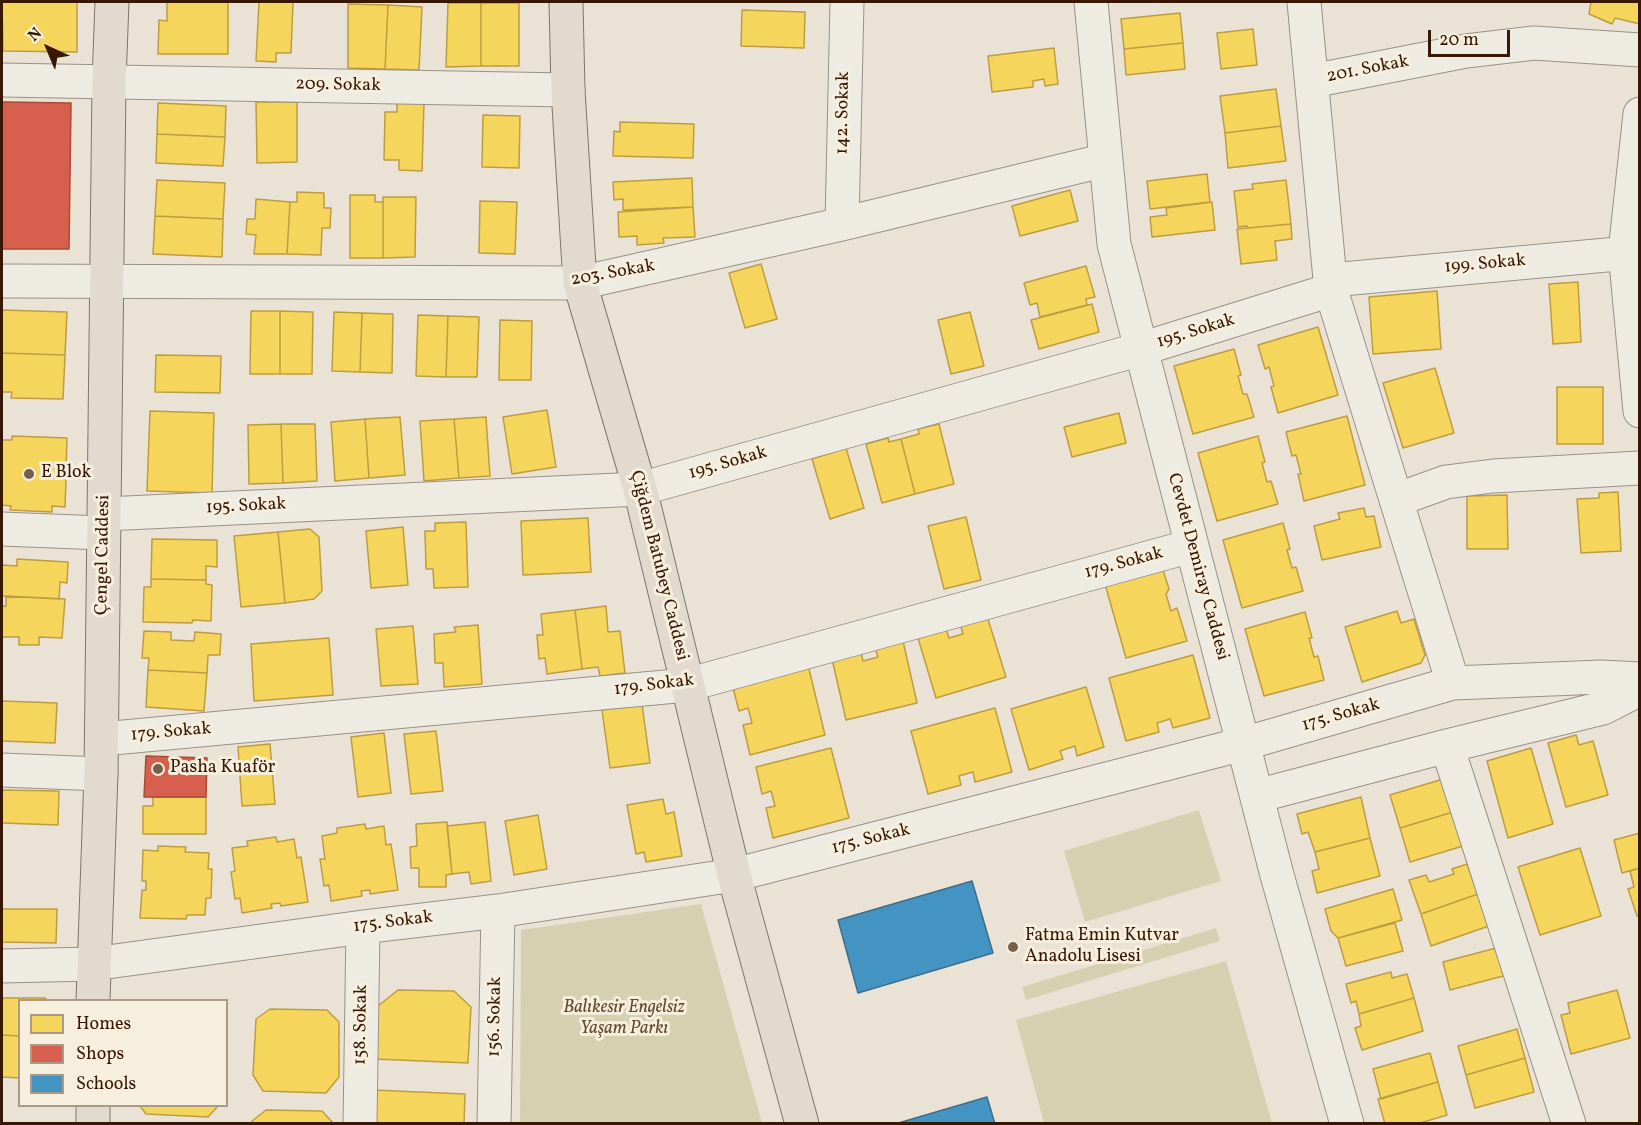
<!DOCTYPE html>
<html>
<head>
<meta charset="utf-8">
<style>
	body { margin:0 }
	#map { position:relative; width:1641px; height:1125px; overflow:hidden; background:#eae3d5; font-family:Vollkorn,serif }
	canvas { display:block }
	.frame { position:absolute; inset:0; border:3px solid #381804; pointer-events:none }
	.legend { position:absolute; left:18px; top:999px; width:210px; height:108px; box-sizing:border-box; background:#f7efde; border:2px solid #ab9987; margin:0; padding:8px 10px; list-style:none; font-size:18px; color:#381804 }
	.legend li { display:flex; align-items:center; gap:12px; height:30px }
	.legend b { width:30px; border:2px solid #ab9987 }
	.north { position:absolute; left:18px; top:18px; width:60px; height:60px; -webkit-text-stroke:4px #f7efde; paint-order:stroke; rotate:316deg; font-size:16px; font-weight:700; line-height:24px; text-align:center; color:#381804 }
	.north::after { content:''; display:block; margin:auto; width:21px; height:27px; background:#381804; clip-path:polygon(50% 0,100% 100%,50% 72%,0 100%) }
	.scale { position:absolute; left:1428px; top:30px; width:82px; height:27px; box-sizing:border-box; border:3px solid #381804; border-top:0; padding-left:8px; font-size:18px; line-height:21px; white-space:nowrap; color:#381804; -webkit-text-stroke:4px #f7efde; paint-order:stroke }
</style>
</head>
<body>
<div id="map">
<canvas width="1641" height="1125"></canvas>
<div class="frame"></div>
<ul class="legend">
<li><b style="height:16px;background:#f6d55c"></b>Homes</li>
<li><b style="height:16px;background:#d6604d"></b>Shops</li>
<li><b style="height:16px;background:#4393c3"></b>Schools</li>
</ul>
<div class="north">N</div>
<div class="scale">20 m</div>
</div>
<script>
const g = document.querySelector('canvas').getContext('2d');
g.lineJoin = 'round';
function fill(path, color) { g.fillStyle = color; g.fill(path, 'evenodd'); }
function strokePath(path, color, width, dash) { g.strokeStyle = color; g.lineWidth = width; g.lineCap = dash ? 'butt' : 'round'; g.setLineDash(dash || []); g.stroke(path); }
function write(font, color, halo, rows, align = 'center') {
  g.font = font + ' Vollkorn,serif'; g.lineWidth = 6; g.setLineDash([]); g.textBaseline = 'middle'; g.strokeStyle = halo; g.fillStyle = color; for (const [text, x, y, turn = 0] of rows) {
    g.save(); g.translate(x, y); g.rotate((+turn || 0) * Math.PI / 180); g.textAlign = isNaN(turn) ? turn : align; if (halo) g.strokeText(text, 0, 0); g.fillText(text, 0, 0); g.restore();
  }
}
fill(new Path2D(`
	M1199,810L1221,881L1085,922L1064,851Z
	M701,904L762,1123H520L521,930Z
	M1216,928L1220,941L1026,1000L1022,987Z
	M1226,961L1272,1123H1044L1016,1020Z`), '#d5d1b0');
const homes = new Path2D(`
	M2,2H77V52L3,51Z
	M167,2H228V54H158L159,20L167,21Z
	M259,2H293L291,53H276V62L256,61Z
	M1591,2H1640V24L1615,18L1612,24L1589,14Z
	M448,3H481V66L446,67Z
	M481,3H519V66H481Z
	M348,4L388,5L385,69L348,68Z
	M388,5L422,7L419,70L385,69Z
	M742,10L805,12L804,48L741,46Z
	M1180,13L1183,43L1124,49L1121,19Z
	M1253,29L1257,65L1221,69L1217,33Z
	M1183,43L1185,69L1126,75L1124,49Z
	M1054,48L1058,84L1045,86L1044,79L1033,81V87L992,92L988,56Z
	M1276,89L1281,126L1225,133L1220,96Z
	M256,102H297V162L257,163Z
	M397,102L424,103L422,171L399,170V160H384L385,112H397Z
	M158,103L226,106L225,137L157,134Z
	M483,115L520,116L519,168L482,167Z
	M620,122L694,124L693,158L613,156L614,131L620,132Z
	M1281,126L1286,161L1228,168L1225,133Z
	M157,134L225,137L223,166L156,163Z
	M1207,174L1210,202L1150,209L1147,181Z
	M692,178L693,207L623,210V199L614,200L613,182Z
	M157,180L225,183L223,219L155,216Z
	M1286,180L1291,224L1248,228L1247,226L1238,227L1234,191L1253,189L1252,184Z
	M1070,190L1078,221L1020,236L1012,206Z
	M297,192L324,193V208H331L330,228H322L321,255L287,254L290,202H297Z
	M350,195H375V202H383V258H350Z
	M383,197H416L415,257L383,258Z
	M256,199L290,202L287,254H254L256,235L246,234L247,219H255Z
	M480,201L517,202L515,254L479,253Z
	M1212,202L1215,230L1152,237L1150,217L1167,215L1166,208Z
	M693,207L695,237L663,238L664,243L637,245V236L619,237L618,212Z
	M155,216L223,219L222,257L153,254Z
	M1291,224L1292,239L1275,241L1277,260L1241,264L1237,229Z
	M761,264L777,319L745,328L729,273Z
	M1086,266L1095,297L1086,299L1087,305L1040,317L1037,303L1030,305L1024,283Z
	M1578,282L1581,342L1553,344L1549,284Z
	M1437,291L1441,349L1373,354L1369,297Z
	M1092,304L1099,332L1039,349L1031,320Z
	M2,310L67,312L65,355L2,353Z
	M251,311H280V374H250Z
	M280,311L313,312L312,374H280Z
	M334,312L362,313L360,372L332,371Z
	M970,312L984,366L951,374L938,320Z
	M362,313L393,314L392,373L360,372Z
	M418,315L448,316L446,377L416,376Z
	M448,316L479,317L477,377H446Z
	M500,320L532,321L531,380H499Z
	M1318,327L1338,395L1278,413L1271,387L1274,386L1269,367L1265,369L1258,345Z
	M1234,349L1241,375L1238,376L1243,394H1247L1254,417L1193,434L1174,366Z
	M2,353L65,355L63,399L11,398L12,392H2Z
	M156,355L221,356L220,393L155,392Z
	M1435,368L1454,433L1403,448L1383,383Z
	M1557,387H1603V444H1557Z
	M547,410L556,467L512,474L503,417Z
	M150,411L214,413L212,493L147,491Z
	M1119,413L1126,443L1072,457L1064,427Z
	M1347,416L1365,485L1304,501L1298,474H1301L1296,455L1292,456L1286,432Z
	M400,417L405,475L369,478L365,419Z
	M486,417L490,476L459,478L454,419Z
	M365,419L369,478L335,481L331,422Z
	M454,419L459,478L424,481L420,421Z
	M281,424H315L317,481L283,483Z
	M281,424L283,483L249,484L248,425Z
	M939,424L954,484L915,494L901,439L919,434L918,429Z
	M12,436L67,438L66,470L57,469L56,478L66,479L65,507L52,506V512L10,510L11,506L2,505V440H12Z
	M1258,436L1265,462L1262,463L1267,482L1271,481L1278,504L1217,521L1198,453Z
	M888,438L889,442L901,439L915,494L882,503L866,444Z
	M846,448L864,508L830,519L812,459Z
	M1618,492L1621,551L1581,553L1577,499L1599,498V493Z
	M1507,495L1508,549H1467V496Z
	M1364,508L1366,517L1374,516L1381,547L1322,560L1314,526L1340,519L1338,513Z
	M966,517L981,580L944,589L928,526Z
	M588,518L591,572L523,575L521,521Z
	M466,522L468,587L434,588L433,569H426L425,531H435V523Z
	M1283,523L1290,549L1287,550L1292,568L1296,567L1303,591L1242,608L1223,540Z
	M403,527L408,585L371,588L366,531Z
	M310,529L319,537L322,591L314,599L285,603L278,532Z
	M278,532L285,603L241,607L234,536Z
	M152,539L217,540V567L206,566V580L151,579Z
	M17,559L68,562L67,583L60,582L59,599L2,596V565L17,566Z
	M1162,567L1169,589L1166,594L1171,611L1177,608L1187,641L1126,658L1105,584Z
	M151,579L206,580V584L212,585L211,621L193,620L192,623L143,622L144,587H151Z
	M6,596L65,599L62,638L39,637V645H19V637H2V606H6Z
	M606,606L608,632L620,631L625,673L600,676L598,667L582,669L575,610Z
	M575,610L582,669L547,674L545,658L539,659L537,635H543L541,614Z
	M1397,611L1401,623L1414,619L1425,655L1421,663L1362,682L1345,627Z
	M1305,612L1312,638H1309L1314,657L1318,656L1324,680L1264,696L1245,629Z
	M987,616L1006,677L936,698L918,638L946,629L949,638L963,634L960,624Z
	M478,625L482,684L444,687L443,663H435L434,634L456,632L454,627Z
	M413,626L418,684L381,686L376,629Z
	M144,631L171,632V640L194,641L195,632L221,634L220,655H208L207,673L148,670L149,658H142Z
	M329,638L333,695L254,701L251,644Z
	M903,641L917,703L846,720L832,659L861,652L863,661L878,657L875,648Z
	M1193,655L1210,718L1173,728L1170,719L1157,723L1159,732L1126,741L1109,678Z
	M808,665L825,735L750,755L743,725L752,723L748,708L739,711L732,684Z
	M148,670L207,673L204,711L146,707Z
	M1086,687L1104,747L1077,756L1075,746L1060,751L1063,759L1029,770L1011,709Z
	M2,701L57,703L55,743L2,741Z
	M642,704L650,763L610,768L602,710Z
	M995,708L1012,772L975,782L973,772L959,776L961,785L928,794L911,731Z
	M436,731L443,791L411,794L404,734Z
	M384,733L391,793L358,797L351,737Z
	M1576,735L1579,745L1593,741L1608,795L1566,807L1548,743Z
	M270,744L275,804L242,806L238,747Z
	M831,748L849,818L773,838L766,808L775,806L771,791L762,794L756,767Z
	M1531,748L1553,824L1508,838L1487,761Z
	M1443,779L1453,812L1400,828L1390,795Z
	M2,790L59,791L58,825L2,823Z
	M153,797H206V834H143V806H153Z
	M1361,797L1370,838L1315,852L1308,832L1302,834L1297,814Z
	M663,799L666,814L674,812L682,856L646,862L644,852L636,854L627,805Z
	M1453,812L1463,846L1410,862L1400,828Z
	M538,815L547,869L514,875L505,821Z
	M447,822L452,874L446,875V887H419V868H411L410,847L417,846L416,824Z
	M485,822L491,881L471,884L469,872L452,874L447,826Z
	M365,824L366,829L384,826L386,845L391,844L398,890L370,894V890L361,891L362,896L331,901L329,885L324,886L320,859H325L322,836L337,833V828Z
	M1640,833V868L1622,873L1614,840Z
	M276,837L277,842L294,839L297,858L301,857L308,902L281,906L280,903L271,904L272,908L242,913L240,898L235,899L231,872L235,871L232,848L248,846L247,841Z
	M1370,838L1380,876L1317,893L1312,871L1319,869L1315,852Z
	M158,846L186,847L185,852L209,853L208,869H212L211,898H206L205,915H187L186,919L140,918L142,890H146V881H142L143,850L158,851Z
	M1580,848L1601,916L1540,935L1518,867Z
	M1467,864L1478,894L1421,914L1409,880L1426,875L1429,882L1454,874L1452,869Z
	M1640,868V915L1637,916L1628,889L1634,887L1630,871Z
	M1393,889L1402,920L1338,938L1331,931L1325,909Z
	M1478,894L1489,926L1431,946L1421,914Z
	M2,909H57L56,943L2,942Z
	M1395,923L1403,951L1346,966L1338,938Z
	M1500,947L1507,975L1450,990L1443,962Z
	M1391,972L1392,978L1407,974L1414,998L1359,1014L1356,1001L1351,1003L1346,984Z
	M398,990L454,991L471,1007L468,1063L375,1059L378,1006Z
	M1617,990L1630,1038L1571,1054L1561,1015L1570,1013L1568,1003Z
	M2,998H45L47,1000H20V1036L2,1035Z
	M1414,998L1423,1031L1362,1050L1355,1028L1361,1026L1359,1014Z
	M270,1009L327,1010L339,1022V1077L326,1093L263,1091L253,1075L256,1019Z
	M1517,1029L1525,1058L1466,1075L1458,1046Z
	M2,1035L20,1036V1078L2,1077Z
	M1430,1053L1438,1082L1381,1099L1373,1069Z
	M1525,1058L1534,1092L1475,1108L1466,1075Z
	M1438,1082L1447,1115L1417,1124H1385L1378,1099Z
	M373,1090L465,1094L464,1124H371Z
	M140,1106H218L208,1117L146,1114Z
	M266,1110L322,1111L334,1124H251L252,1121Z`);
fill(homes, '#f6d55c');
strokePath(homes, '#bd9c42', 1.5);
const shops = new Path2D(`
	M2,102L71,103L69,249H2Z
	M146,756L207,758L206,797H144Z`);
fill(shops, '#d6604d');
strokePath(shops, '#a74a37', 1.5);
const schools = new Path2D(`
	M972,881L993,953L858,993L838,920Z
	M987,1097L995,1124H895Z`);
fill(schools, '#4393c3');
strokePath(schools, '#406e8a', 1.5);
const minor = new Path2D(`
	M1091,2L1114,244L1277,875L1347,1124
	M1304,2L1331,290L1453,683
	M2,80L568,90
	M1312,81L1466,51L1534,43L1640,50
	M1640,114L1625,252L1640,411
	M842,224L847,2
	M1331,280L1640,252
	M2,281L580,283L842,224L1106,160
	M1396,500L1446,482L1493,476L1640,468
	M105,514L640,489L1141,349L1331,290
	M2,529L103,533
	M102,739L687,685L1191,546
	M1447,746L1569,1124
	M2,770L101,774
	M1257,796L1447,746L1603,708L1640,689
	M2,966L93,964L363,927L498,911L734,875L1243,744L1453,683L1601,677L1640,679
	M360,1124L363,927
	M494,1124L498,911`);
const major = new Path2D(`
	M566,2L568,90L580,283L640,489L734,875L802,1124
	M93,1000L101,774L109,82L112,2
	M93,1106V1124`);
strokePath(minor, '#999186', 35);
strokePath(major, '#7f766b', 35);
strokePath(minor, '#eeebe3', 33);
strokePath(major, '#e2dace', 33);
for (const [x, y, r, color] of [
	[29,474,6,"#765f4d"],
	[158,769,6,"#765f4d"],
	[1013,947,6,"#765f4d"]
]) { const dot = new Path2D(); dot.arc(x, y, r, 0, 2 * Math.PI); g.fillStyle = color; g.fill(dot); strokePath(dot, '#f7efde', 2); }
write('18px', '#381804', '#f7efde', [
	["201. Sokak",1368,70,-11],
	["209. Sokak",338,86,1],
	["142. Sokak",844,113,-89],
	["199. Sokak",1485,265,-5],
	["203. Sokak",613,274,-10],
	["195. Sokak",1196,332,-17],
	["195. Sokak",728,464,-16],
	["195. Sokak",246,507,-3],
	["Çengel Caddesi",104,555,-89],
	["179. Sokak",1124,564,-15],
	["Çiğdem Batubey Caddesi",658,566,76],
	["Cevdet Demiray Caddesi",1197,567,75],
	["179. Sokak",654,686,-7],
	["175. Sokak",1341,716,-16],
	["179. Sokak",171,733,-5],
	["175. Sokak",871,840,-14],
	["175. Sokak",393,923,-7],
	["156. Sokak",496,1017,-89],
	["158. Sokak",362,1025,-89]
]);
write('18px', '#381804', '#f7efde', [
	["E Blok",41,474],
	["Pasha Kuaför",170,769],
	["Fatma Emin Kutvar",1025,937],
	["Anadolu Lisesi",1025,958]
], 'left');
write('italic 18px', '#624b2f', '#f7efde', [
	["Balıkesir Engelsiz",624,1009],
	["Yaşam Parkı",624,1030]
]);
</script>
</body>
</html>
